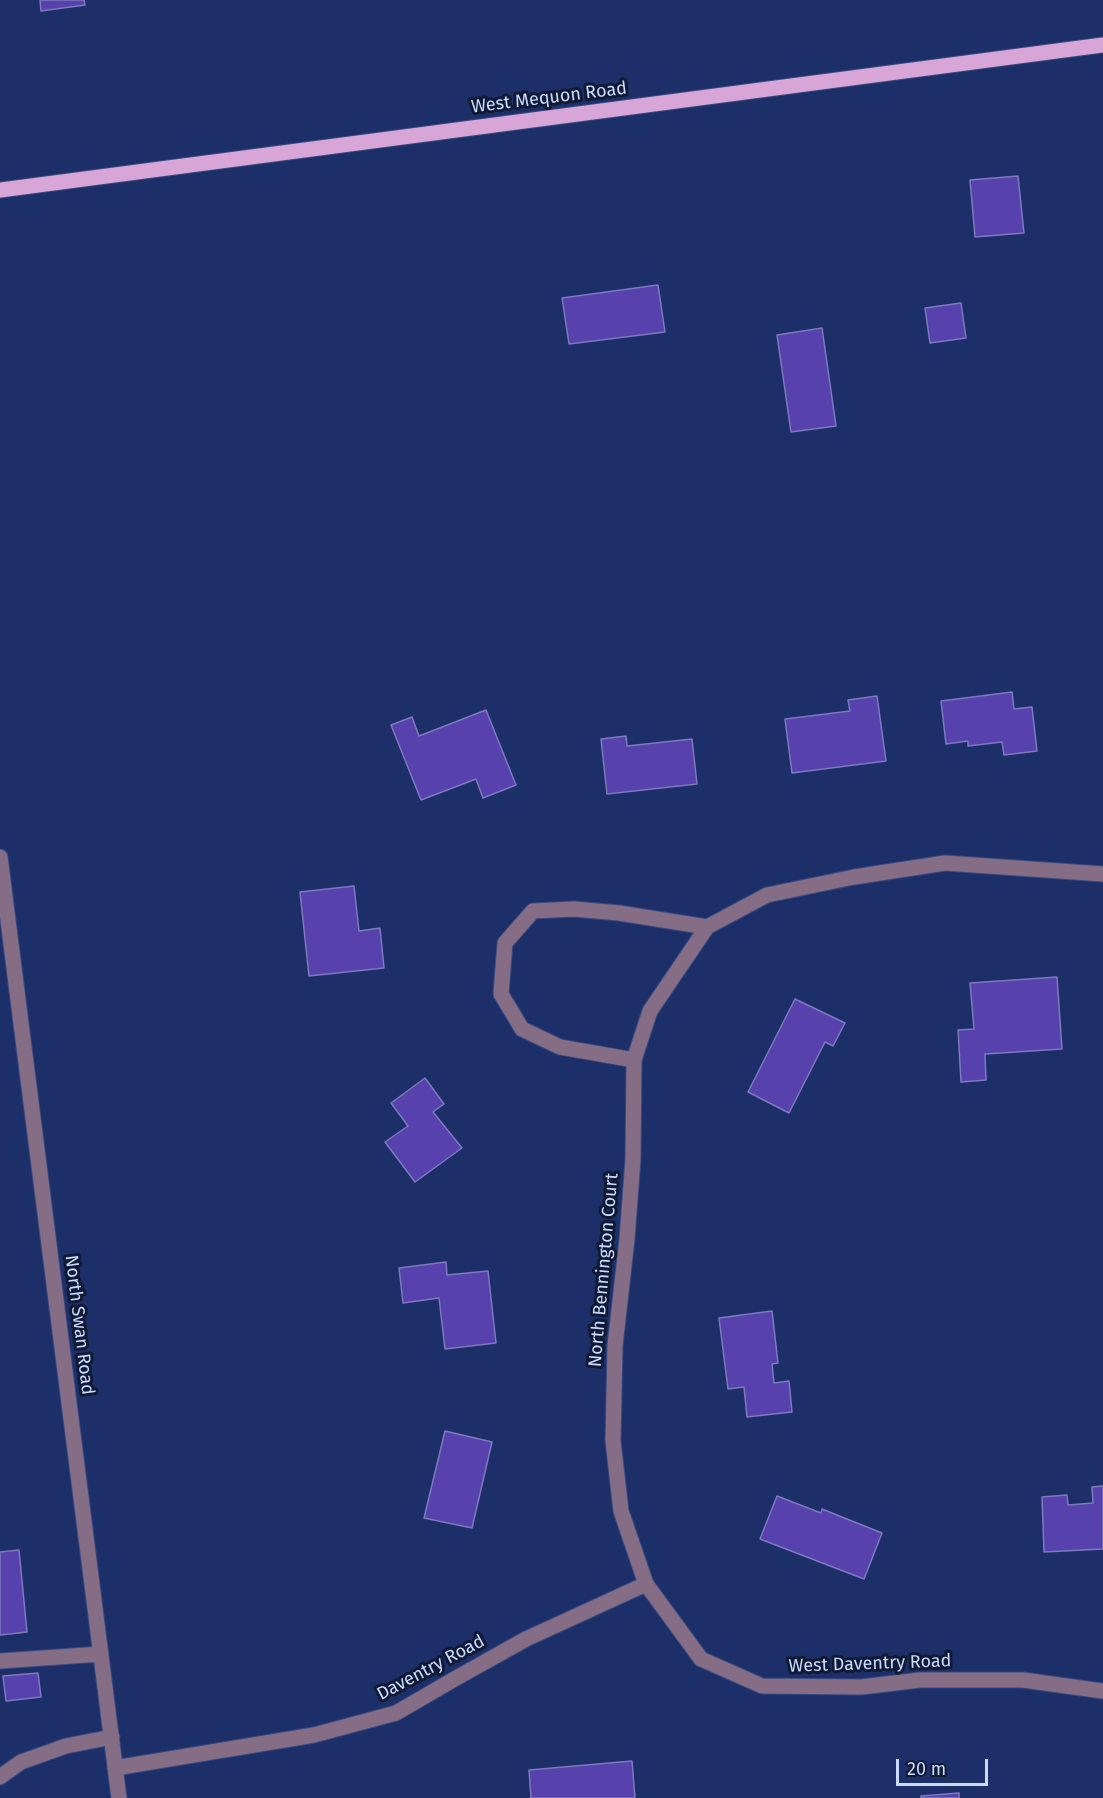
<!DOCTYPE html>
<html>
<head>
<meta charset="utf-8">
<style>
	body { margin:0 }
	#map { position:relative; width:1103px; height:1798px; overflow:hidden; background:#1c2f69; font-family:"Fira Sans",sans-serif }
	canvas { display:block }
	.scale { position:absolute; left:896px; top:1759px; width:92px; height:27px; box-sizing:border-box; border:3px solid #cad9fd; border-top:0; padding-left:8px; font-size:18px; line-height:21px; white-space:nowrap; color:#cad9fd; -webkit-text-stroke:4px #111a34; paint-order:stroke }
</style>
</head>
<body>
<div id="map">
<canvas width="1103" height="1798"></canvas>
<div class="scale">20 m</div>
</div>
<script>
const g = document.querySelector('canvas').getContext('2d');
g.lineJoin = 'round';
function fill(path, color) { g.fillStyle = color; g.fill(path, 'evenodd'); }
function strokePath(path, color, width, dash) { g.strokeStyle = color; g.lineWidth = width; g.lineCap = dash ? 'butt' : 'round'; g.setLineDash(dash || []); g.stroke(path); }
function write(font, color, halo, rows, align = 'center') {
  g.font = font + ' "Fira Sans",sans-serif'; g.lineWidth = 6; g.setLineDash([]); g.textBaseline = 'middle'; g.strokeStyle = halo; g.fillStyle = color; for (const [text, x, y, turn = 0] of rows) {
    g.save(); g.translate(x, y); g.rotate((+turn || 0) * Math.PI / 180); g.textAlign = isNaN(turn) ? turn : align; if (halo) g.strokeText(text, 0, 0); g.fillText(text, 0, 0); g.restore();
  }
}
const building = new Path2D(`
	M40,0H84L85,5L41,11Z
	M1018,176L1024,233L975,237L970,180Z
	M658,285L665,332L569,344L562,298Z
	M961,303L966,338L930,343L925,308Z
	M822,328L836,426L791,432L777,335Z
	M1012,692L1014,709L1032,707L1037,751L1004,755L1002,742L968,746V741L946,744L941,701Z
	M877,696L886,761L792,773L785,719L850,711L848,700Z
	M486,710L516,785L483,798L476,779L421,800L391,725L412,717L419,736Z
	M626,736L627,746L692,739L697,784L607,794L601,739Z
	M354,886L359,931L380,928L384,968L309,976L300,892Z
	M1057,977L1062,1049L985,1054L986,1080L961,1082L958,1030L974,1029L970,983Z
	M795,999L845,1023L833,1046L825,1042L789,1113L748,1092Z
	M425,1078L444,1104L433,1112L462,1148L415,1182L385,1142L408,1126L391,1103Z
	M446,1262L447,1275L488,1271L496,1343L445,1349L439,1298L403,1303L399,1268Z
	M772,1311L778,1363L772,1364L774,1383L789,1381L792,1412L747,1417L744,1387L728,1389L719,1318Z
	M445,1431L492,1442L472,1528L424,1518Z
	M1103,1486V1549L1044,1552L1042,1497L1067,1495L1068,1505L1093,1503L1092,1487Z
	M777,1496L821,1513L822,1509L882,1533L864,1579L760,1539Z
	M19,1550L27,1632L0,1635V1552Z
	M38,1673L41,1697L6,1701L3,1676Z
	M632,1761L635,1798H531L529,1770Z
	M959,1793V1798H921V1796Z`);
fill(building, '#5641ad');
strokePath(building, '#7f79bf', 1.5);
const minor = new Path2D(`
	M0,857L119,1798
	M1103,874L945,863L854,877L767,895L707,927L650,1011L634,1060L633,1159L627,1239L615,1346L613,1441L621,1511L646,1584L701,1659L762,1686L861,1687L920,1680H1023L1103,1691
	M634,1060L560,1047L522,1029L501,994L505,943L533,911L574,909L619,913L707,927
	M0,1661L101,1654
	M115,1768L314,1735L396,1713L458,1677L526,1639L646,1584
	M0,1777L21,1762L66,1746L112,1737`);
const major = new Path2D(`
	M0,190L1103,45`);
strokePath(minor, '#384a81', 17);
strokePath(major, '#384a81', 17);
strokePath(minor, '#866d86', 15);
strokePath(major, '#d8a5d7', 15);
write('18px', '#cad9fd', '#111a34', [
	["West Mequon Road",549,98,-7],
	["North Bennington Court",604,1270,-85],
	["North Swan Road",79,1325,83],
	["West Daventry Road",870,1664,-2],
	["Daventry Road",431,1668,-28]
]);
</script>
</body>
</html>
